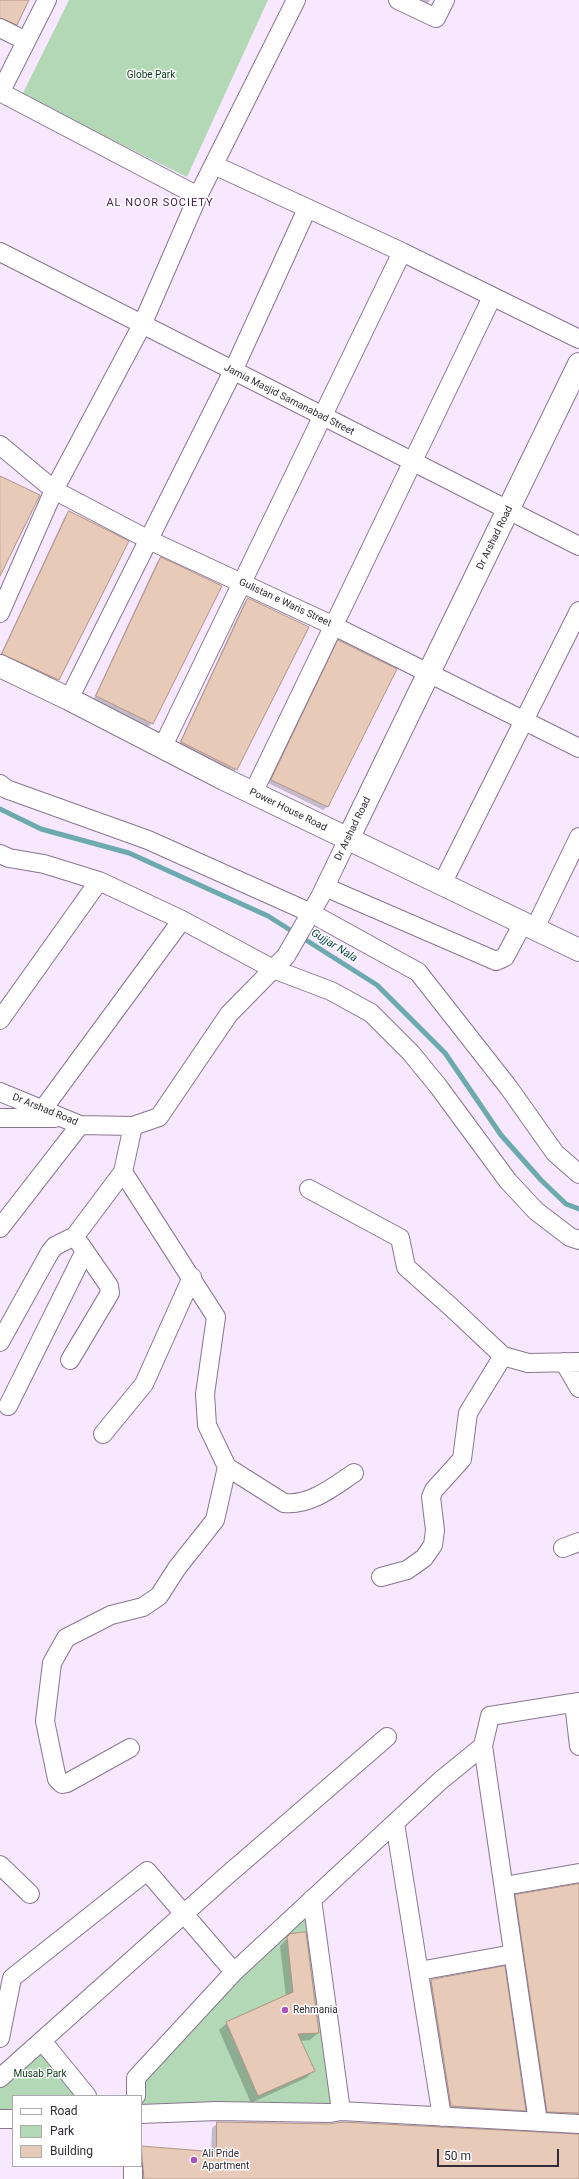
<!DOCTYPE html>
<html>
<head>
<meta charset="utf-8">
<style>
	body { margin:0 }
	#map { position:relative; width:579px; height:2179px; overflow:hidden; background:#f7e8ff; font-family:Roboto,sans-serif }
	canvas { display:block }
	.legend { position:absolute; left:12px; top:2095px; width:130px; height:72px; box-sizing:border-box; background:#fff; border:1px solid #adaaae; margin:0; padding:5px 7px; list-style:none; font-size:12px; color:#322b35 }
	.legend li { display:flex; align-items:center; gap:8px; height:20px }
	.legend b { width:20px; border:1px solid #adaaae }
	.scale { position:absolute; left:437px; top:2149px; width:122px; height:18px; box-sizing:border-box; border:2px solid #322b35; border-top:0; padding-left:5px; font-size:12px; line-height:14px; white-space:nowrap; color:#322b35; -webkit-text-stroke:3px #fff; paint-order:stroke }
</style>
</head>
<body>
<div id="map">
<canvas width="579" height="2179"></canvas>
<ul class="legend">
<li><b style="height:5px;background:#fff"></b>Road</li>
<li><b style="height:11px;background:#b2d8b6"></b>Park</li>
<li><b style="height:11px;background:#e8cab8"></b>Building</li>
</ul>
<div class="scale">50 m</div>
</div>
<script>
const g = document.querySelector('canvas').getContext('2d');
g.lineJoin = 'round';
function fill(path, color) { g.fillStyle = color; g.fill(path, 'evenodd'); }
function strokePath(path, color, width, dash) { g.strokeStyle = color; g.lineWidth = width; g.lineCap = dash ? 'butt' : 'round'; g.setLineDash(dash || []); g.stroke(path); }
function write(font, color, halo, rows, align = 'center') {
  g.font = font + ' Roboto,sans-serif'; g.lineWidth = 3; g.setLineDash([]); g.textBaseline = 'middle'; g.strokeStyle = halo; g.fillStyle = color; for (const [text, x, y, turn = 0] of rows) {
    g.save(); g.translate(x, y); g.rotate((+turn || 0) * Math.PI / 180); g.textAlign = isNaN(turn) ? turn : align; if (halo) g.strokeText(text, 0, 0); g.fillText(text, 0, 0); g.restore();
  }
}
fill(new Path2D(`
	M69,0H268L187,177L22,95Z
	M312,1899L341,2111L141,2114V2096L136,2078Z
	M43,2042L87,2096H13V2119H0V2078Z`), '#b2d8b6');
fill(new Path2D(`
	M0,0H27L12,28L0,22Z
	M411,0H430L425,6Z
	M69,512L128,542L58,680L54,684L0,656L65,516Z
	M161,558L152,723L148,727L93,700L157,562Z
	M248,599L236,769L233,773L178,746L244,603Z
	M339,641L395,669L327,807L323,810L268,783L335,645Z
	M579,1885V2120L542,2117L510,1901L516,1896Z
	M291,1935L318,2033L310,2040L300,2041L313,2071L306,2078L251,2103L219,2030L227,2023L286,1997L280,1946Z
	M431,1980L525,2110L521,2114L447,2110L427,1984Z
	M218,2123L579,2135V2179H138L141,2166V2147L211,2152L212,2128Z`), '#0003');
strokePath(new Path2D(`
	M0,809L41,829L129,853L268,916L377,985L445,1053L501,1135L541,1180L566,1204L579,1209`), '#6caaaf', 5);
const building = new Path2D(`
	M0,0H29L17,25L0,18Z
	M0,476L40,495L0,576Z
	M69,511L129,541L59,680L2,654Z
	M161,557L222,586L153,724L96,696Z
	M248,598L309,627L237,770L181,742Z
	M338,640L397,669L328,807L271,780Z
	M579,1884V2113L547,2112L515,1895Z
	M306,1932L319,2033L298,2034L315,2071L258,2096L226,2022L293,1992L287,1937L290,1934Z
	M505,1966L526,2111L451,2106L431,1980Z
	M217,2122L330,2124L342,2122L579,2134V2179H144L141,2146L216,2152Z`);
fill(building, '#e8cab8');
strokePath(building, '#b19483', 1);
const minor = new Path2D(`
	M398,0L436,18L445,0
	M0,28L26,41
	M0,92L198,196
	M0,93L47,0
	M214,165L402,252L579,339
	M0,252L579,546
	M0,445L54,490L149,540L334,626L579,748
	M0,613L54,490L142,325L198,196L296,0
	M69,699L233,371L307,209
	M162,748L402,252
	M0,784L6,789L148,840L311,913L418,972L509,1088L555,1153L579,1174
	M253,793L492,297
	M0,854L9,858L44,864L99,881L182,920L273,969L331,991L371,1013L411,1053L438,1086L508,1181L536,1211L570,1237L579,1240
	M442,884L579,611
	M325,887L496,961L505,957L523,923
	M535,928L579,837
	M0,1020L99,881
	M0,1092L80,1125L133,1126L159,1117L229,1014L286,956L320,897L348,839
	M43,1109L182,920
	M0,1118H55
	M309,1189L400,1238L406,1267L451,1307L503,1356L528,1363L579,1362
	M0,1228L80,1125
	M0,1342L50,1252L55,1246L75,1236L123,1172
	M70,1360L110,1293L109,1286L80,1244
	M564,1362L579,1388
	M8,1406L85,1251
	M103,1434L144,1384L192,1277
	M227,1467L284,1503C310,1506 333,1487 354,1473
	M563,1548L579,1542
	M381,1577L407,1570L424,1558L433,1545L435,1530L431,1497L434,1490L462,1459L468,1413L503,1356
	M574,1703L579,1746
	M483,1746L538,2122
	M130,1748L67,1783L62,1784L57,1779L45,1721L52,1663L66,1638L111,1615L143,1607L159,1596L177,1568L215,1520L227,1467L207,1425L205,1394L216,1317L123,1172L133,1126
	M395,1823L442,2117
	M0,1865L30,1894
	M504,1886L579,1873
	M312,1899L341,2111
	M419,1971L513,1954
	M0,2038L12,1978L147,1871L234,1972
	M43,2042L87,2096
	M0,2078L224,1878L387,1737
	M136,2096V2078L234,1972L440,1781L483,1746L490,1716L579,1702
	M141,2114L217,2111L330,2113L341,2111L579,2124
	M0,2119H13
	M133,2179V2166`);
const tertiary = new Path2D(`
	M0,666L69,699L224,779L579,950
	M348,839L579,364`);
strokePath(minor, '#87768f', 20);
strokePath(tertiary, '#87768f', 24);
strokePath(minor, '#fff', 18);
strokePath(tertiary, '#fff', 22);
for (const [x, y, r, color] of [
	[285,2010,4,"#ab52be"],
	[194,2160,4,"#ab52be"]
]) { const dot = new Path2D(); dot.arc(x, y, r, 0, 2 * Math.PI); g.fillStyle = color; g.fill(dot); strokePath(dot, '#fff', 1.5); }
write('10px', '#073413', '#fff', [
	["Globe Park",151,75],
	["Musab Park",40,2074]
]);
write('10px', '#322b35', '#fff', [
	["Jamia Masjid Samanabad Street",289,400,27],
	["Dr Arshad Road",495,538,-64],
	["Gulistan e Waris Street",285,603,25],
	["Power House Road",288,810,26],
	["Dr Arshad Road",353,829,-64],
	["Dr Arshad Road",45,1110,22]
]);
write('10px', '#322b35', '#fff', [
	["Rehmania",293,2010],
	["Ali Pride",202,2154],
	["Apartment",202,2166]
], 'left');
g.letterSpacing = '1px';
write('11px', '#451a4e', '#fff', [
	["AL NOOR SOCIETY",160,203]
]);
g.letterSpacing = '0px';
write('italic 11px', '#0e474b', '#fff', [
	["Gujjar Nala",334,946,32]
]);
</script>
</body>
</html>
